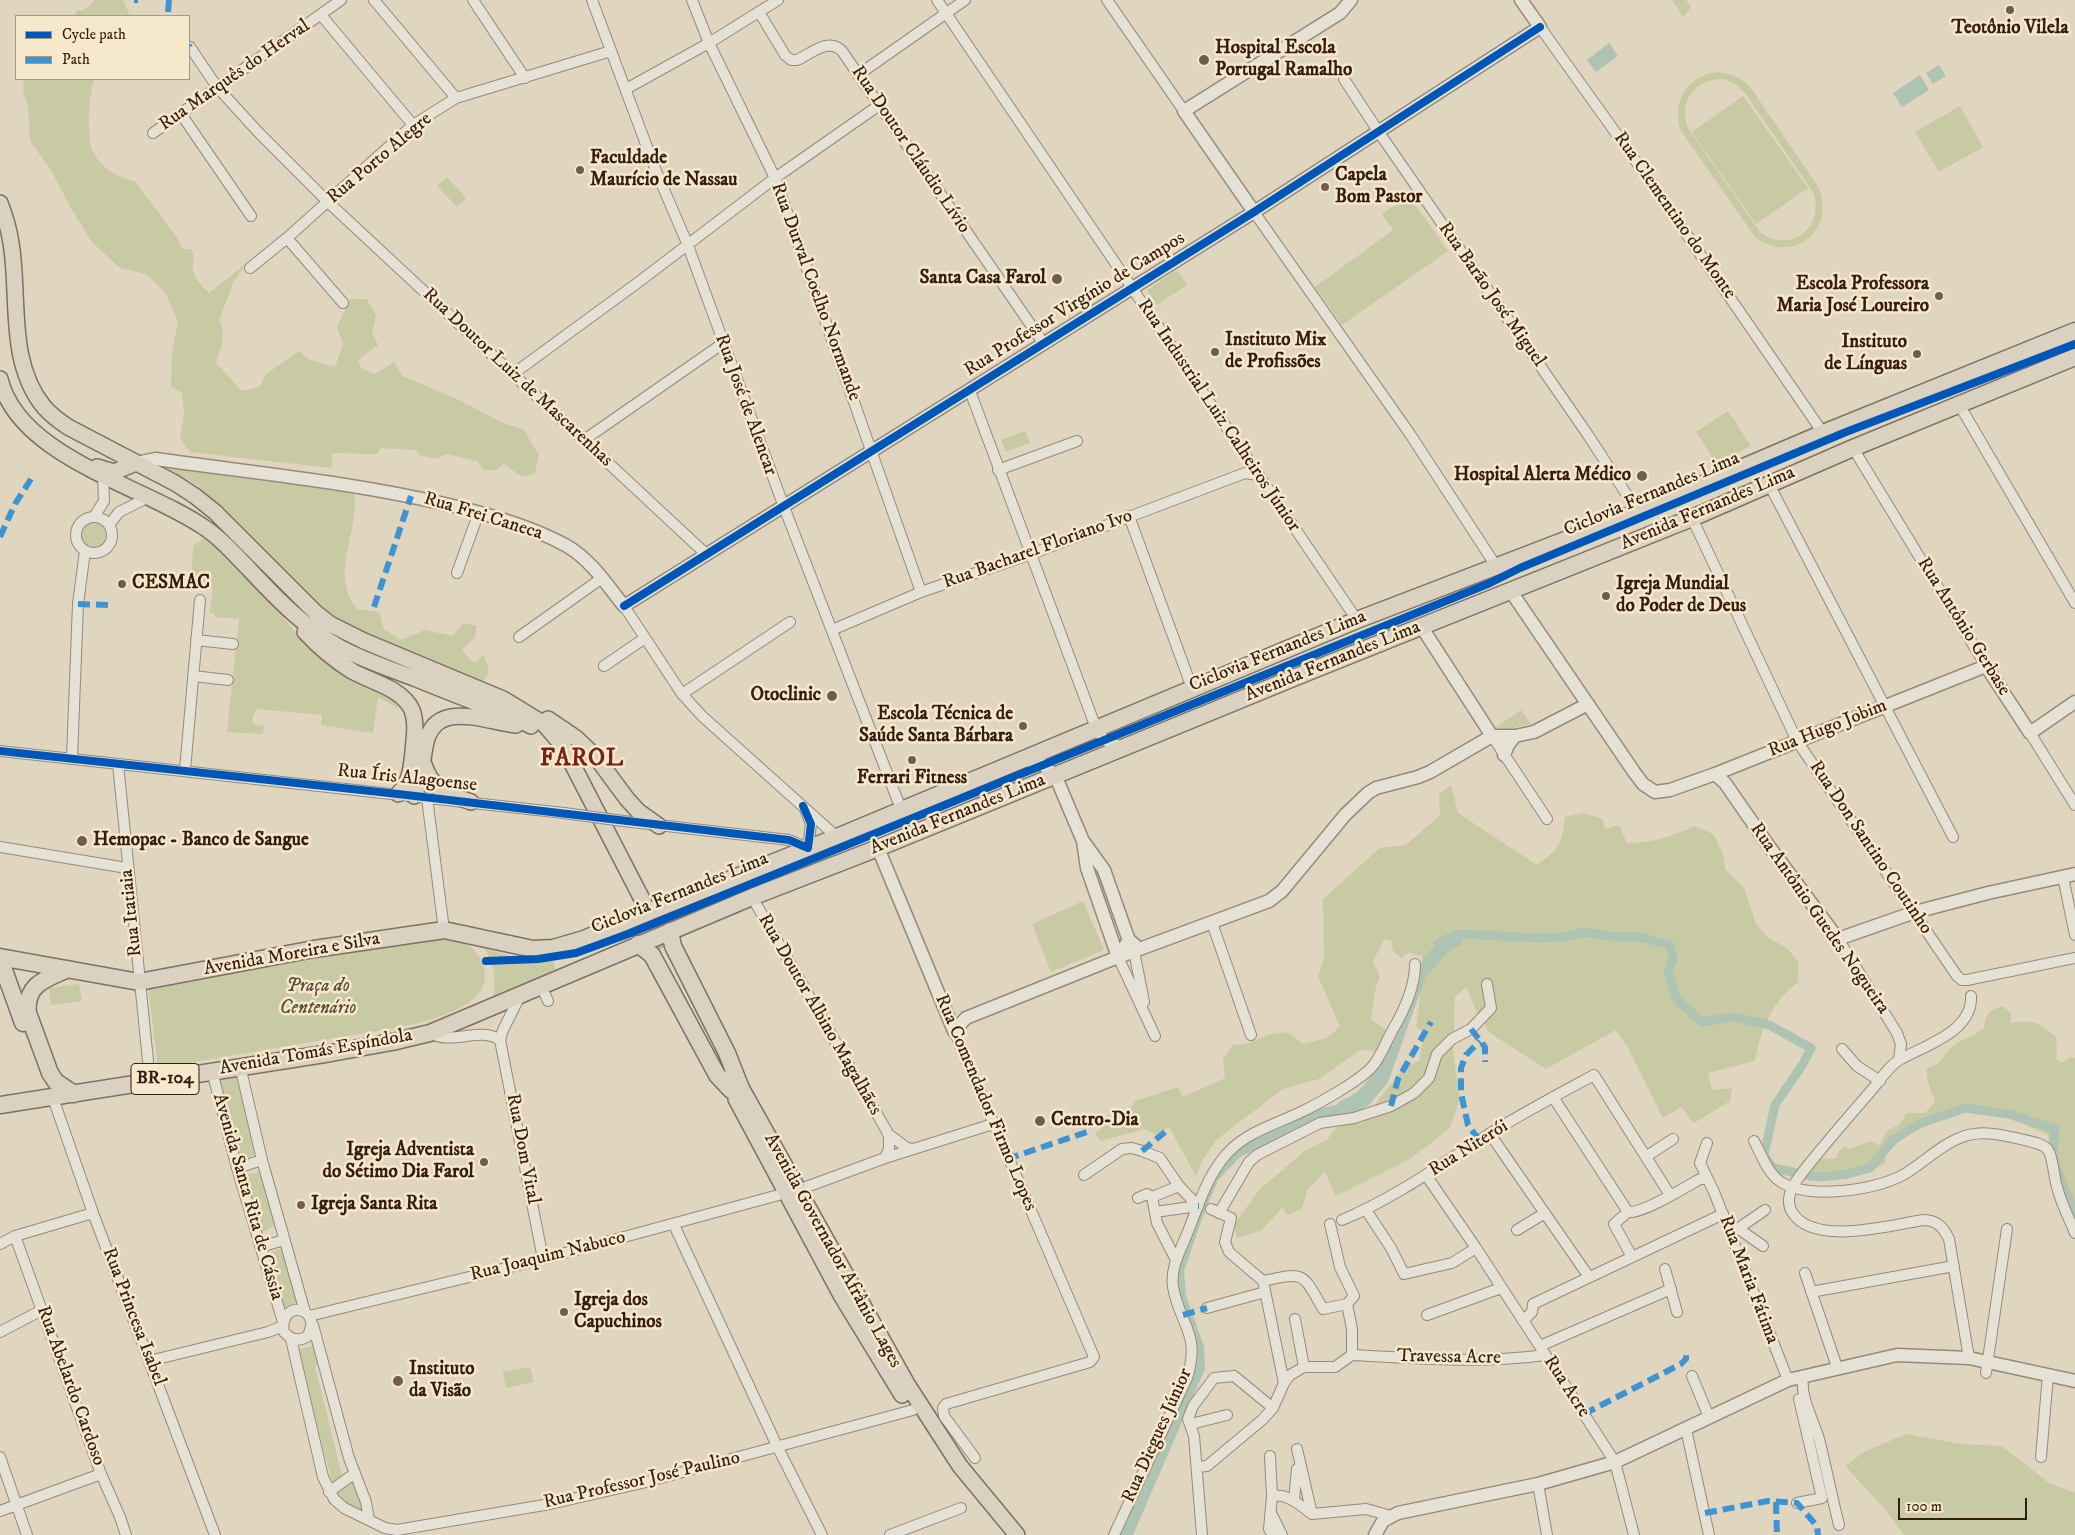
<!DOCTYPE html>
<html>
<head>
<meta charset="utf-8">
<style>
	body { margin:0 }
	#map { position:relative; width:2075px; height:1535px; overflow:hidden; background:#e0d5be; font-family:"IM FELL DW Pica",serif }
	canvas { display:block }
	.legend { position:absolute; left:15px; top:15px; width:175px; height:65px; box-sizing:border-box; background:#f5e8cb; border:1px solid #a89781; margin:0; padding:6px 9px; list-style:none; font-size:15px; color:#351d11 }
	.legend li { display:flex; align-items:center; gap:10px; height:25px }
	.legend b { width:25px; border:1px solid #a89781 }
	.scale { position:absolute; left:1898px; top:1498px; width:129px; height:22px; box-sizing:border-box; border:2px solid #351d11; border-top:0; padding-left:6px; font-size:15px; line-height:18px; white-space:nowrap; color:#351d11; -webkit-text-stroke:4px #f5e8cb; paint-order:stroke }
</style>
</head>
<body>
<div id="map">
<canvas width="2075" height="1535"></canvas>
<ul class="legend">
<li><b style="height:6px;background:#0057b8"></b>Cycle path</li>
<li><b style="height:6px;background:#3e94d3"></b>Path</li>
</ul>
<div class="scale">100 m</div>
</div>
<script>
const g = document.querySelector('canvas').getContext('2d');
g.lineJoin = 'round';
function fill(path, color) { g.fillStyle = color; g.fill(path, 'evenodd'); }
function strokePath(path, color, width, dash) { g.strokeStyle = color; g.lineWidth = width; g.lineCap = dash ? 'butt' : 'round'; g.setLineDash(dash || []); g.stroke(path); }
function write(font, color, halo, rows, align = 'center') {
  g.font = font + ' "IM FELL DW Pica",serif'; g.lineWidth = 5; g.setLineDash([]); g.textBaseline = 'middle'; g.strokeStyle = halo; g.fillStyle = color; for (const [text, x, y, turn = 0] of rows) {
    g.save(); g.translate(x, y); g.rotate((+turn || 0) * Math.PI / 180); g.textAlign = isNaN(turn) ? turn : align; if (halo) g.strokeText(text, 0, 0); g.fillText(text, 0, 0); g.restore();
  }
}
fill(new Path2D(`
	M95,0H123L130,16H74L78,10L83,11Z
	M1672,0H1686L1691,7L1683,17Z
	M1716,72C1730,73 1741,77 1751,88L1819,188C1836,232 1791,265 1755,237L1681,131C1671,103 1686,77 1716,72ZM1723,79L1735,84L1745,93L1813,192C1826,227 1790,255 1760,232L1688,128C1678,102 1695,78 1723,79Z
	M24,79H94C89,97 87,127 91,146C94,163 118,179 135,181L177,238L182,249H191L194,257C189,273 198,282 209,293L247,263L234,281L219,320C227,333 221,349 216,363L242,391L260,387L265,375L299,351L308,359L335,367L343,344L337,327L350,299H367L376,316L372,332L378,345L358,360L361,368L375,374L394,362L403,376L461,401L503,423L523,429L539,455L535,473L522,477L504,464L496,470H484L477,461L447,454L436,459L419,455L416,450L381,448L377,454L333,453L331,468L190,452L180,438L184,414L182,393L171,387L172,352L178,322L165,292L146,274L120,268L92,242L72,210L51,170L30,141L28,106L23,90Z
	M1743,96L1808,188L1756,224L1692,132Z
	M1960,106L1983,147L1939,172L1915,132Z
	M447,177L466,198L457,207L437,186Z
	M1409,196L1448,251L1342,325L1315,287L1393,230L1382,214Z
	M1177,270L1187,285L1157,305L1147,290Z
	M1728,411L1751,446L1716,463L1696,432Z
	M1025,431L1030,443L1006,452L1001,440Z
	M162,466L353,491C363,528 327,571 357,609L379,612L384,629L401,640L425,630L453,636L463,623L477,626L475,637L462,650L474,663L484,655L489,671L483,683L360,633L315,603L197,485Z
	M79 535a15 15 0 1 1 30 0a15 15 0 1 1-30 0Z
	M203,538L219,548L236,569L271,603L311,650L337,669L395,702L399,709L378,697L373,733L321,725L322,715L256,709L252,720L256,726L264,725L263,734L227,732L239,619L214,617V613H210L213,589L191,586L193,546Z
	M1521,710L1531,724L1507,729L1495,728Z
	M1451,785L1458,813L1537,865C1559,849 1562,844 1565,817L1583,813L1603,819L1605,829L1619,825L1627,843C1651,843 1672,837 1694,826L1713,834L1724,856L1725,869L1744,888L1756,924L1769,938L1788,949L1798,962V982C1770,1005 1762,1026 1755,1061L1708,1073L1712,1090L1732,1088L1730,1101L1694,1123L1681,1107L1663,1118L1627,1046L1616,1030L1546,1069L1490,1033L1475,1008L1466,987L1455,997L1453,1053L1460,1099L1450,1128L1410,1159L1336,1196L1325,1172L1308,1189L1302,1208L1288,1215L1282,1208L1261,1231L1237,1238L1234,1225L1259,1190L1306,1150L1328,1139L1338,1125L1363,1123L1382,1095L1406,1066L1419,1061L1424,1033L1416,1027L1419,1007L1422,956L1408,953L1401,958L1393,951L1391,940H1384L1373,961L1380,977L1376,986L1371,1020L1389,1032L1378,1051L1360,1050L1319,1079L1283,1089L1216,1140L1203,1159L1196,1176L1169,1127L1156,1135L1145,1129L1100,1141L1095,1133L1114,1118L1127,1112L1134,1104L1132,1102L1178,1087L1183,1097L1225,1078L1223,1060L1233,1044C1252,1049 1269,1027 1290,1034C1294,1036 1299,1041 1302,1044L1326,1038L1340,1027L1318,976L1324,959L1323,899L1380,848L1406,845L1440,815L1439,794Z
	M1091,856L1099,866L1117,920L1115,925H1110L1092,877Z
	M1083,901L1104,950L1051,972L1032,924Z
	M441,937C457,939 473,944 480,958C505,1004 432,1020 401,1027L158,1068L148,985L313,956Z
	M484,948L520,959L552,958L556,971L493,996C496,977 495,964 484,948Z
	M79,984L82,1001L51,1005L49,988Z
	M2003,1006L2011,1013V1023C2034,1019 2037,1023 2056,1037L2057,1051L2056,1059L2062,1063L2071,1057L2075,1058V1224L2051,1160L2048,1135C2019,1122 1977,1101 1945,1113C1937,1116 1929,1123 1921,1127C1908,1135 1896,1143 1885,1155L1886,1163L1872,1171L1812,1178L1797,1171L1803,1160L1814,1158L1836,1159L1838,1152L1845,1146L1850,1149L1870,1141L1879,1145L1888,1130L1899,1125L1907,1113H1925L1935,1102L1928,1082L1926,1068C1942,1065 1941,1058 1950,1049C1960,1039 1974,1037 1984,1028C1985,1014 1989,1010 2003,1006Z
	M239,1076L257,1149C253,1157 249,1158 241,1158L237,1153L218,1080Z
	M261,1171L277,1224L260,1234L244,1176Z
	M284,1248L300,1304L282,1314L265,1254Z
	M316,1345L322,1363L315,1366L342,1476L350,1475L364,1511L342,1502L334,1487L295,1350Z
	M530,1367L534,1382L506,1388L503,1372Z
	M1906,1434L1960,1444L2002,1446L2049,1483L2075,1493V1535H1904L1883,1507L1845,1466L1864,1452Z`), '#c8caa4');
fill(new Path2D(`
	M1609,43L1618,56L1596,72L1587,60Z
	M1939,65L1946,76L1933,84L1926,73Z
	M1920,75L1929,90L1902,107L1893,93Z
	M1460,934L1462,944L1449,951L1426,976L1388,1082L1369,1105L1355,1113L1269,1144L1240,1157L1218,1180L1202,1219L1184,1271L1186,1296L1204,1346L1205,1369L1133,1535H1116L1192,1370L1173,1272L1210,1178L1238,1144L1301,1112L1352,1102L1369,1088L1384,1062L1415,976L1426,955L1438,943Z`), '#afc3b2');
strokePath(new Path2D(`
	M1438,943L1460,934L1539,938L1562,937L1585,932L1610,936L1640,937L1670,945L1673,959L1668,971L1677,1000L1702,1022L1733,1017L1752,1021L1769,1025L1811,1048L1803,1064L1775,1105L1764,1155L1773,1168L1806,1175
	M1342,1105C1370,1096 1381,1069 1390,1043
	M1810,1176L1821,1177L1847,1174L1870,1168L1894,1139L1919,1124L1965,1108L2009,1114L2055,1129L2053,1153L2057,1169L2075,1215`), '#afc3b2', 9);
strokePath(new Path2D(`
	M644,903L666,946`), '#beb09b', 15, [15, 8]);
const minor = new Path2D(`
	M374,0L456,98
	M473,0L525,78
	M592,0L656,171L687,243L784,507L901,809
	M692,0L709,43L775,178L921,592
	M937,0L1357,620
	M1107,0L1184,111
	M759,12L785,55L791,60H797C811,54 828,37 842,51L1044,344
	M321,15L413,125
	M1540,27L1643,171L1823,433
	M190,47L217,87L259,133L328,202L706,554
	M858,75L965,0
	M1344,79L1378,131L1588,435L1638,512
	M626,89L709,43L778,0
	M181,114L251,216
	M153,133L341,0
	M1254,212L1410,434L1496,566
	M287,238L343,303
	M250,268L287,238L413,125L456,98L611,51
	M513,374L640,281L775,178L878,106
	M970,391L1096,728L1104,740L1122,747
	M1960,406L2075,603
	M584,440L722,344
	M1853,448L1986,666
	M998,470L1077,441
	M1769,484L1953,837
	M1129,516L1192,688
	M94,517L104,501L103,475
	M76 535a18 18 0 1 1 36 0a18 18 0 1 1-36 0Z
	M1692,518L1797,741L1957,976L1962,980H1967L2075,958
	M109,525L119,512L149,497
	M457,573L479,512
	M624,606L682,694L702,716L837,837
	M832,630L921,592L1031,554L1245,473L1258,475
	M519,637L602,578
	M196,640L233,644
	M604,666L645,638
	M193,676L228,680
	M682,694L790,622
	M2030,733L2075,805
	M1492,736L1547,819
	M0,751L564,813
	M72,758L78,604L85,551
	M118,764L148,1061
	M185,770L200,600
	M427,798L444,930
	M623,821L789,840L808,848L811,824L805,809
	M0,847L127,868
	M2063,877L2075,935
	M752,897L889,1135V1149L885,1158
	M1212,923L1251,1035
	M1838,939L1897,1033L1901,1044L1899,1059
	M1134,951L1144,1002
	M1118,957L1155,1036
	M541,986L548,1001
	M520,996L503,1030L500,1040L543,1259
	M954,1031L1094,1357L1090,1362L946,1404L943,1408L944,1416L975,1458
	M430,1033C452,1046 479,1026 500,1040
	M1842,1049L1857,1066L1880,1081
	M240,1066L262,1160L305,1312L309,1316L312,1324L308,1336C299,1342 291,1340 284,1332C281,1318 290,1305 305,1312
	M212,1071L237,1168L283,1322
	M1553,1097L1628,1212
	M53,1098L93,1213L215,1535
	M887,1133L907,1148L913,1149
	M1490,1134L1589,1277
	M1754,1141C1761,1154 1768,1174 1781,1182C1810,1200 1874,1190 1903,1175C1924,1163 1943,1142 1968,1135C1986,1131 2002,1135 2020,1139C2028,1141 2043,1143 2048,1150C2053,1157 2054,1178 2057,1187C2061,1203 2069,1218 2075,1233
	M1707,1143L1700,1163L1714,1192L1788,1380
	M1647,1156L1673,1139
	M237,1168L262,1160
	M1084,1175L1122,1149L1132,1148L1142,1151L1160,1158L1179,1186L1198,1206
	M1426,1175L1476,1248L1615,1462L1634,1535
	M798,1190L885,1158L993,1124
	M1152,1197L1179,1186
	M1138,1198L1147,1194L1152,1197L1157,1223L1176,1260
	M1211,1209L1231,1218L1225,1242L1229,1252L1263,1281L1284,1383
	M1366,1210L1391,1248L1404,1274L1452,1263L1476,1248
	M1155,1212L1198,1206
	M1628,1212C1642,1214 1686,1187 1700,1179H1708
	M1628,1212L1614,1224L1632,1257
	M1219,1213L1249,1162L1257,1155L1320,1123L1354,1118L1391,1106L1414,1093L1429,1078L1437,1054L1452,1039L1471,1029L1491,1008L1487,984
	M1342,1220C1390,1200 1433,1170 1478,1141C1515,1117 1555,1096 1594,1075L1670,1195
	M1330,1224L1340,1267L1354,1296L1347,1304L1352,1329V1355
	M674,1225L778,1448L822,1535
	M1739,1229L1763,1246
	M1517,1230L1545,1213
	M1730,1234L1765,1210
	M15,1236L101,1474L120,1517L126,1535
	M0,1244L15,1236L93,1213
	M260,1247L284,1240
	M1665,1269L1677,1312
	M1805,1273L1837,1367
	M1263,1281C1305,1272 1302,1272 1323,1309L1347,1304
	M1811,1292L1954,1266
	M1207,1308L1265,1292
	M1427,1315L1501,1288
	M309,1316L543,1259L786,1193
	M1295,1319L1304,1367
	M1523,1321L1532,1312L1533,1304L1723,1214
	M313,1325L349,1458L366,1502L369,1520
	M0,1332L42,1310
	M291,1339L323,1477L334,1499L344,1508L385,1528L397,1530L550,1504L642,1483L913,1410
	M1540,1346L1671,1289
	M1352,1355C1417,1358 1481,1364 1545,1355
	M1969,1358L1949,1239C1943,1227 1937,1220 1923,1220C1891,1225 1813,1247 1792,1212C1785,1200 1791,1188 1799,1177C1821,1148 1846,1120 1870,1092C1879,1082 1889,1065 1901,1059C1926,1045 1973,1031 1971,996
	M149,1361L268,1332L283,1326
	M1986,1373L2007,1229
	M1692,1376L1709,1417
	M1803,1376C1800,1397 1813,1419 1819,1439C1826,1467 1832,1497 1839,1525
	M1273,1408L1284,1383L1290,1375L1304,1367H1335L1352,1355
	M1191,1424L1227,1415
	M1686,1429L1709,1535
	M1297,1449L1312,1514
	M1270,1456L1272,1496L1269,1529L1273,1535
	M0,1457L27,1535
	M2041,1457L2048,1375
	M1197,1467L1207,1466L1262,1420L1273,1408L1234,1376L1214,1378L1193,1406L1188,1419L1194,1436L1202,1535
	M1538,1484L1547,1535
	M329,1492L355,1473
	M1272,1496C1287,1493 1300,1505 1312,1514L1366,1509L1391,1516
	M1294,1500L1297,1469
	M1797,1503L1822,1498L1799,1399
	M0,1511L101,1474
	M1271,1513L1282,1535
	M890,1535L961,1508
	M1114,1535L1187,1378C1201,1333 1180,1326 1173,1287C1170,1266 1182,1248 1189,1229C1198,1206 1206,1181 1221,1161C1241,1133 1272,1126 1301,1112C1320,1103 1357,1082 1371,1068C1380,1059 1386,1042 1392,1031C1404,1011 1415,988 1415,964`);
const tertiary = new Path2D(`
	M1254,212L1184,111L1340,13L1351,0
	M136,463L156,459C254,473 353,482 449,505C488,514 531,526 567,546C591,560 607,585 624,606L1254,212L1540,27L1521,0
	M1510,590L1634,772L1643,784L1655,792L1670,790L1715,774L1986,666L2030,733L2075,702
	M1421,626L1492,736
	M1504,755L1508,745L1515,736
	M1024,759L1043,765L1055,775L1083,841L1104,870L1127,935L1129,940L1135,945
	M1715,774L1725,783L1768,845L1838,939L1915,912L1988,893L2075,874
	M1083,841L1087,868L1118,957L1269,901L1282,891L1345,815L1368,793L1376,788L1418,777L1430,772L1492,736H1515L1534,732L1588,704
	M878,848L954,1031L966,1018L1118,957L1129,940
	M1375,1535L1383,1521L1398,1513L1538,1484L1615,1462L1788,1380L1897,1355L1969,1358L2075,1381`);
const primary = new Path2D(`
	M0,203C5,216 9,229 11,243C20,297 7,362 44,407C51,415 59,421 68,427L175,483L195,496L215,512L316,613L330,624L364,641L503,699L544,724L563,746L644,903
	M0,379C19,458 145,486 205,528C222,539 235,555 249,569C276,598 306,629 341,648C364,660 389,669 414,678C448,692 482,705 516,718L531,726
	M97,467L114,472L136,463
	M305,632C319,647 334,660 352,671C371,682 402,688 412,710C417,723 414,738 413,752C411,767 411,782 398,794
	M548,719L576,738L596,757L627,799L638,811L659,826
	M423,762C432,790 445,793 471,802
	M414,796C421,780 422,763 425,747C433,698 483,721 516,725
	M734,1075L907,1384L960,1466L1017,1535
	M736,1099L841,1295L902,1395`);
const trunk = new Path2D(`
	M670,931L673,946L727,1053L740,1086
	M638,944L652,955L717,1075L731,1090
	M0,957L139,982L314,949L444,930L533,949L553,948L584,939L661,907L837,837L1357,620L1638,512L1823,433L2075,331
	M0,959L23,1023
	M68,969C46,979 25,984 28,1013L50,1073L56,1082L74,1094
	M0,1105L331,1053L392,1042L430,1033L752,897L878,848L1308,672L1692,518L1853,448L2075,357`);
strokePath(minor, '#948a7c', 12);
strokePath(tertiary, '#948a7c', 15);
strokePath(primary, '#7b7265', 18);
strokePath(trunk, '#7b7265', 19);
strokePath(minor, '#e6e1d5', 10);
strokePath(tertiary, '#e6e1d5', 12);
strokePath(primary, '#dad1c1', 15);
strokePath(trunk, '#dad1c1', 16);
const minorBridge = new Path2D(`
	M564,813L623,821`);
strokePath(minorBridge, '#948a7c', 12, []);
strokePath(minorBridge, '#e6e1d5', 10);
strokePath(new Path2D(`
	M134,0H138
	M169,0L168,12L171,16
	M189,45L190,47
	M0,537L15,504L31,479
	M78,604L109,605
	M374,607L411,496
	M1471,1029L1485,1047V1062
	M1391,1106L1398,1079L1431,1022
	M1479,1140L1468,1125L1461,1093V1068L1466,1055L1480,1041
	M1142,1151L1165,1132
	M1007,1159L1090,1131
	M1198,1206H1199
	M1183,1315L1207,1308
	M1584,1414L1681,1364L1686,1359V1355
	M1776,1502L1777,1535
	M1705,1513L1768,1501L1797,1503L1817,1526L1818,1535`), '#3e94d3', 6, [12, 6]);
strokePath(new Path2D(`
	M624,606L1254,212L1540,27
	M0,751L398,794L789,840L808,848L811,824L803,806
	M486,961L538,959L576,953L628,934L1490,583L1520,568L1846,432L2075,344`), '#0057b8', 8);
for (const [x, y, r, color] of [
	[2010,10,5,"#715d4e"],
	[1204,60,6,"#715d4e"],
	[580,170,5,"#715d4e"],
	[1325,187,5,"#715d4e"],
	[1057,279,6,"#715d4e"],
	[1939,296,5,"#715d4e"],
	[1215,352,5,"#715d4e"],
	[1917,354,5,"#715d4e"],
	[1642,476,6,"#715d4e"],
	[122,584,5,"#715d4e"],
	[1606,596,5,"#715d4e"],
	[832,696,6,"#715d4e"],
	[1023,726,5,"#715d4e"],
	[912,760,5,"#715d4e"],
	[82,841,6,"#715d4e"],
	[1040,1121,6,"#715d4e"],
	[484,1162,5,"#715d4e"],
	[301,1205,5,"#715d4e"],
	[564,1312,5,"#715d4e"],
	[398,1381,6,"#715d4e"]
]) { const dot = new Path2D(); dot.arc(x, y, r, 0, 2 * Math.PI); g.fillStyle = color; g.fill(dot); strokePath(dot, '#f5e8cb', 2); }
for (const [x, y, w] of [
	[165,1079,68]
]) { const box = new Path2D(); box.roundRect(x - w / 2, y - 15.5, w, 31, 4); g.fillStyle = '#f5e8cb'; g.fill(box); strokePath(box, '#351d11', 1); }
write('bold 18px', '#351d11', null, [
	["BR-104",165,1079]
]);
write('bold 19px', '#351d11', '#f5e8cb', [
	["Teotônio Vilela",2010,29,"center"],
	["Hospital Escola",1215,49],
	["Portugal Ramalho",1215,71],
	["Faculdade",590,159],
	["Maurício de Nassau",590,181],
	["Capela",1335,176],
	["Bom Pastor",1335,198],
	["Santa Casa Farol",1046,279,"right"],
	["Escola Professora",1929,285,"right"],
	["Maria José Loureiro",1929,307,"right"],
	["Instituto Mix",1225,341],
	["de Profissões",1225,363],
	["Instituto",1907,343,"right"],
	["de Línguas",1907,365,"right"],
	["Hospital Alerta Médico",1631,476,"right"],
	["CESMAC",132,584],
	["Igreja Mundial",1616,585],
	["do Poder de Deus",1616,607],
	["Otoclinic",821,696,"right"],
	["Escola Técnica de",1013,715,"right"],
	["Saúde Santa Bárbara",1013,737,"right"],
	["Ferrari Fitness",912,779,"center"],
	["Hemopac - Banco de Sangue",93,841],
	["Centro-Dia",1051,1121],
	["Igreja Adventista",474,1151,"right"],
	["do Sétimo Dia Farol",474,1173,"right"],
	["Igreja Santa Rita",311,1205],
	["Igreja dos",574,1301],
	["Capuchinos",574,1323],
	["Instituto",409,1370],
	["da Visão",409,1392]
], 'left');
write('19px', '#351d11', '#f5e8cb', [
	["Rua Marquês do Herval",235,76,-35],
	["Rua Doutor Cláudio Lívio",910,150,56],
	["Rua Porto Alegre",380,159,-40],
	["Rua Clementino do Monte",1674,216,55],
	["Rua Durval Coelho Normande",815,292,70],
	["Rua Barão José Miguel",1491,295,55],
	["Rua Professor Virgínio de Campos",1075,305,-32],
	["Rua Doutor Luiz de Mascarenhas",517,378,43],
	["Rua José de Alencar",745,405,70],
	["Rua Industrial Luiz Calheiros Júnior",1218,416,56],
	["Ciclovia Fernandes Lima",1652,495,-23],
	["Avenida Fernandes Lima",1708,509,-23],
	["Rua Frei Caneca",483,517,17],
	["Rua Bacharel Floriano Ivo",1038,550,-20],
	["Rua Antônio Gerbase",1963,627,58],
	["Ciclovia Fernandes Lima",1278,652,-22],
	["Avenida Fernandes Lima",1333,662,-22],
	["Rua Hugo Jobim",1828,729,-22],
	["Rua Íris Alagoense",407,779,6],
	["Avenida Fernandes Lima",958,815,-22],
	["Rua Don Santino Coutinho",1870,848,56],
	["Ciclovia Fernandes Lima",680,894,-22],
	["Rua Itatiaia",132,913,-96],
	["Rua Antônio Guedes Nogueira",1819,919,55],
	["Avenida Moreira e Silva",292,955,-10],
	["Rua Doutor Albino Magalhães",819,1015,60],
	["Avenida Tomás Espíndola",316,1053,-10],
	["Rua Comendador Firmo Lopes",985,1103,67],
	["Rua Dom Vital",522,1149,79],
	["Rua Niterói",1469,1149,-32],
	["Avenida Santa Rita de Cássia",247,1197,74],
	["Avenida Governador Afrânio Lages",832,1251,61],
	["Rua Joaquim Nabuco",548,1257,-14],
	["Rua Maria Fátima",1748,1280,69],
	["Rua Princesa Isabel",133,1317,69],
	["Travessa Acre",1449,1358,1],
	["Rua Abelardo Cardoso",70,1386,70],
	["Rua Acre",1566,1387,57],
	["Rua Diegues Júnior",1158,1436,-66],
	["Rua Professor José Paulino",642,1481,-13]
]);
write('italic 19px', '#5b4e37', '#f5e8cb', [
	["Praça do",318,987],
	["Centenário",318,1009]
]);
g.letterSpacing = '1px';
write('bold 24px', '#7a1f14', '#f5e8cb', [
	["FAROL",582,760]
]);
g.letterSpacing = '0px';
</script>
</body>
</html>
